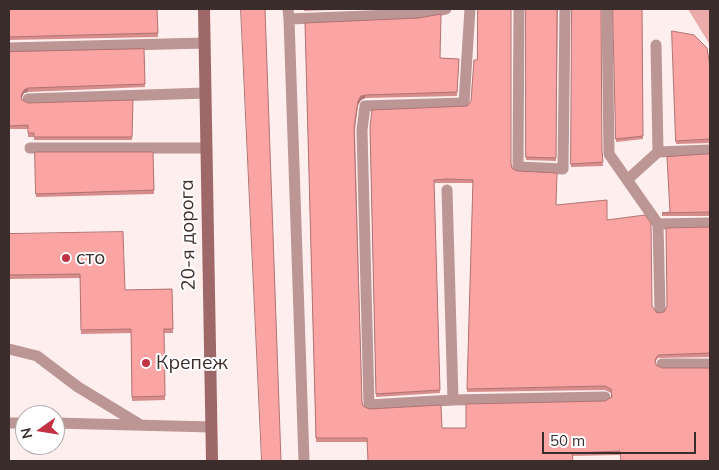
<!DOCTYPE html>
<html>
<head>
<meta charset="utf-8">
<style>
	body { margin:0 }
	#map { position:relative; width:719px; height:470px; overflow:hidden; background:#feeeed; font-family:Mulish,sans-serif }
	canvas { display:block }
	.frame { position:absolute; inset:0; border:10px solid #3c2d2d; pointer-events:none }
	.north { position:absolute; left:15px; top:405px; width:50px; height:50px; box-sizing:border-box; background:#fff; border:1px solid #b1abab; border-radius:50%; rotate:257deg; font-size:14px; font-weight:700; line-height:20px; text-align:center; color:#3c2d2d }
	.north::after { content:''; display:block; margin:auto; width:18px; height:22px; background:#c23243; clip-path:polygon(50% 0,100% 100%,50% 72%,0 100%) }
	.scale { position:absolute; left:542px; top:432px; width:154px; height:22px; box-sizing:border-box; border:2px solid #3c2d2d; border-top:0; padding-left:6px; font-size:15px; line-height:18px; white-space:nowrap; color:#3c2d2d; -webkit-text-stroke:4px #fff; paint-order:stroke }
</style>
</head>
<body>
<div id="map">
<canvas width="719" height="470"></canvas>
<div class="frame"></div>
<div class="north">N</div>
<div class="scale">50 m</div>
</div>
<script>
const g = document.querySelector('canvas').getContext('2d');
g.lineJoin = 'round';
function fill(path, color) { g.fillStyle = color; g.fill(path, 'evenodd'); }
function strokePath(path, color, width, dash) { g.strokeStyle = color; g.lineWidth = width; g.lineCap = dash ? 'butt' : 'round'; g.setLineDash(dash || []); g.stroke(path); }
function write(font, color, halo, rows, align = 'center') {
  g.font = font + ' Mulish,sans-serif'; g.lineWidth = 4; g.setLineDash([]); g.textBaseline = 'middle'; g.strokeStyle = halo; g.fillStyle = color; for (const [text, x, y, turn = 0] of rows) {
    g.save(); g.translate(x, y); g.rotate((+turn || 0) * Math.PI / 180); g.textAlign = isNaN(turn) ? turn : align; if (halo) g.strokeText(text, 0, 0); g.fillText(text, 0, 0); g.restore();
  }
}
fill(new Path2D(`
	M688,9H710V45Z`), '#ebabaa');
strokePath(new Path2D(`
	M288,9L289,19L419,14L446,9
	M519,9L518,167L563,169L565,9
	M607,9L609,154L658,224L710,223
	M289,19L304,461
	M9,48L205,43
	M28,99L205,93
	M30,148H205
	M658,152L710,150
	M627,180L658,152L656,45
	M447,190L453,400L369,405L362,130L365,106L464,103L470,9
	M658,224L660,309
	M9,349L37,356L78,387L139,424
	M662,364H710
	M453,400L605,397
	M9,423H25
	M55,423L211,427`), '#bc9595', 11);
strokePath(new Path2D(`
	M204,9L212,461`), '#9f6868', 12);
fill(new Path2D(`
	M9,9H157L158,37L9,40Z
	M304,9H360L304,11Z
	M526,9H558L556,161L526,160Z
	M572,9L602,151L603,166L571,167Z
	M613,9H642L643,139L616,142Z
	M305,23L440,58L459,59L457,96L365,98L361,100L358,105L355,130L362,402L363,406L369,409L442,428H466L605,401L611,397V393L605,390L467,392L473,183H434L440,393L376,397L370,130L511,164L512,168L556,205L607,220L652,306L657,313L664,312L710,227V357L658,358L655,362L620,455L572,456L367,442H316Z
	M672,31L710,67V143L676,144Z
	M144,49L145,87L28,92L24,93L21,98L22,100L28,103L133,100L132,140H34V137H28V129H9V52Z
	M35,152H153L154,194L36,197Z
	M710,154V216H662V213L670,212Z
	M9,234L125,290L172,289L173,333H164L165,400L132,401L131,333L81,334L80,278L9,279Z`), '#d88d8d');
fill(new Path2D(`
	M28,88V92L24,93L21,99V96L24,90Z
	M365,95V98L361,100L358,105L354,130L358,101L361,96Z`), '#b07373');
const building = new Path2D(`
	M9,9H157L158,33L9,37Z
	M241,9H265L281,461H262Z
	M478,9H511V164L512,168L517,171L557,173L556,205L607,200V220L645,215L651,223L652,306L657,313L664,312L667,306L666,228L710,227V353L658,355L655,360L656,365L662,368H710V461H621L620,451L572,453L573,461H368L367,438H316L305,23L419,18L441,14L440,58L459,59L457,92L365,95L361,96L358,101L354,127L362,402L363,406L369,409L441,405L442,428H466V404L605,401L612,397L611,389L605,386L467,389L473,180L447,179L434,180L440,390L376,394L370,127L372,110L467,106L471,101L474,60H477Z
	M526,9H557L556,158L526,157Z
	M572,9H601L602,151L603,162L571,164Z
	M613,9H642L643,136L616,139Z
	M672,31L694,35L707,48L710,67V139L676,141Z
	M144,49L145,84L28,88L24,90L21,96L22,100L28,103L133,100L132,137H34V133H28V125L9,126V52Z
	M35,152H153L154,190L36,194Z
	M710,154V212L662,213L670,212L667,157Z
	M123,232L125,290L172,289L173,329H164L165,396L132,397L131,329L81,330L80,274L9,275V234Z`);
fill(building, '#fba4a4');
strokePath(building, '#b07373', 1);
for (const [x, y, r, color] of [
	[66,258,5,"#c23243"],
	[146,363,5,"#c23243"]
]) { const dot = new Path2D(); dot.arc(x, y, r, 0, 2 * Math.PI); g.fillStyle = color; g.fill(dot); strokePath(dot, '#fff', 2); }
write('19px', '#3c2d2d', '#fff', [
	["20-я дорога",188,235,-91]
]);
write('19px', '#3c2d2d', '#fff', [
	["сто",76,258],
	["Крепеж",156,363]
], 'left');
</script>
</body>
</html>
